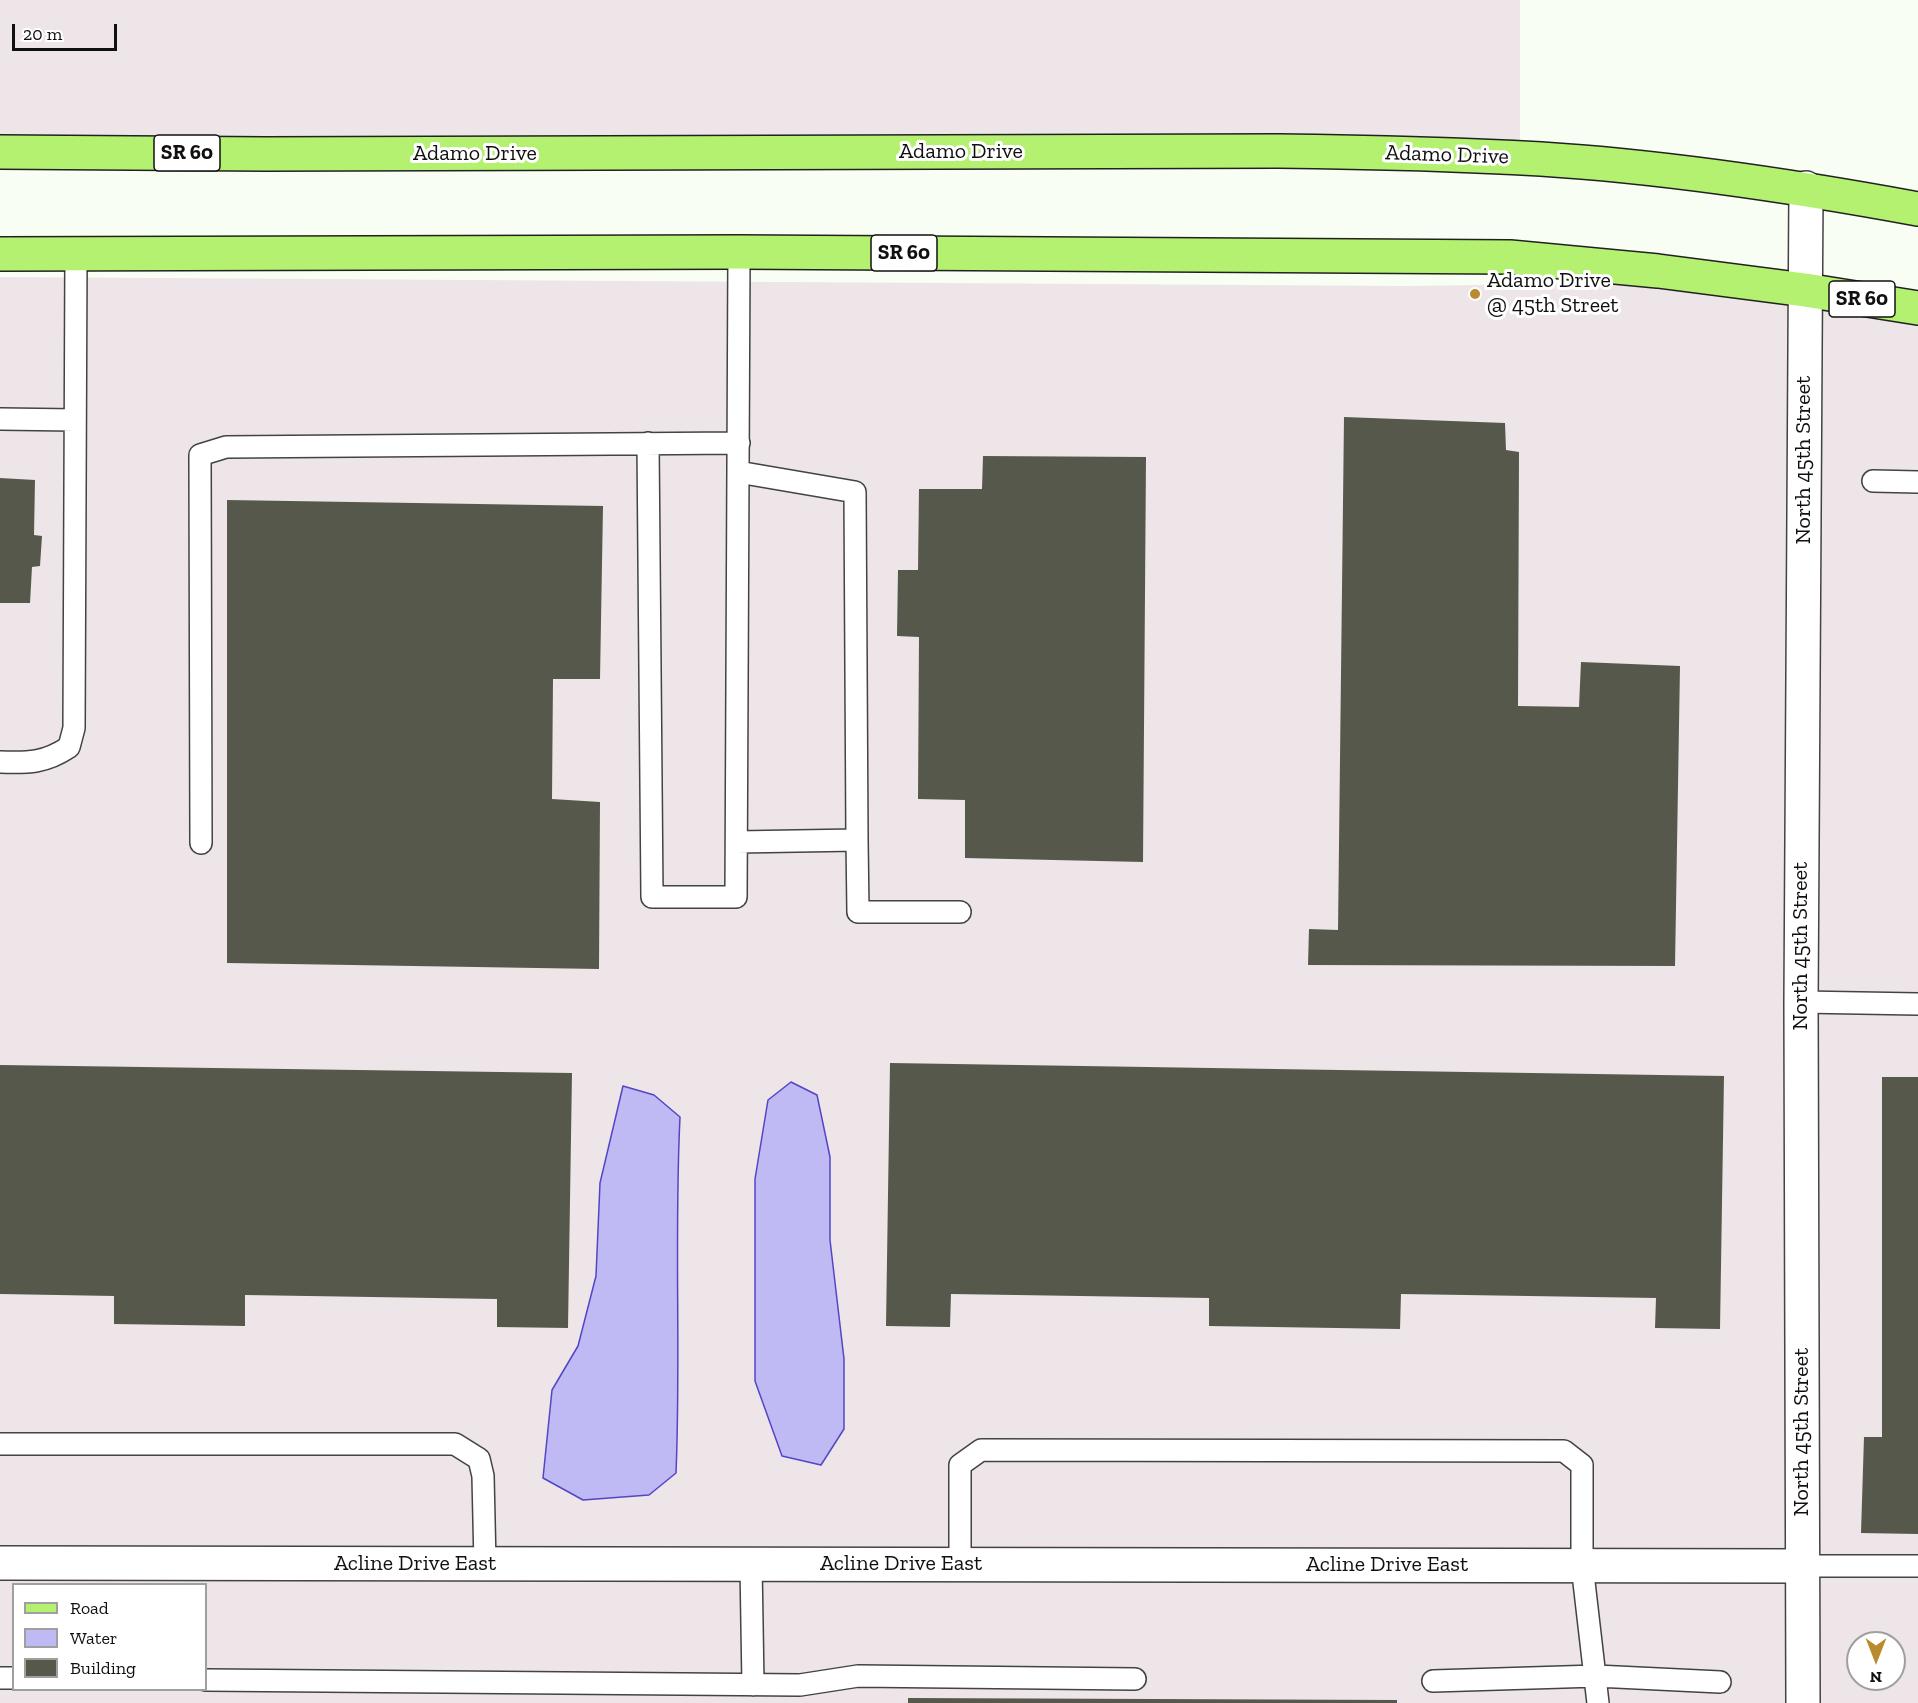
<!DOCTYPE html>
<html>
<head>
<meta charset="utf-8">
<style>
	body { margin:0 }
	#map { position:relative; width:1918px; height:1703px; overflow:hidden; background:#f8fef3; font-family:"Zilla Slab",serif }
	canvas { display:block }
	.legend { position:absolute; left:12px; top:1583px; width:195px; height:108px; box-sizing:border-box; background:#fff; border:2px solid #9f9f9f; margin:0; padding:8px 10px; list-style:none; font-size:18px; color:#101010 }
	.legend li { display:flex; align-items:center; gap:12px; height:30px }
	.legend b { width:30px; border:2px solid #9f9f9f }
	.north { position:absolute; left:1846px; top:1631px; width:60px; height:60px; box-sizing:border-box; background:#fff; border:2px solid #9f9f9f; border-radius:50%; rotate:180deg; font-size:16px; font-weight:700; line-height:24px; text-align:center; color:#101010 }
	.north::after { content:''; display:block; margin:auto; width:21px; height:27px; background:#b98a2e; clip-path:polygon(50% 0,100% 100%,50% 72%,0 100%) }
	.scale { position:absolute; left:12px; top:24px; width:105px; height:27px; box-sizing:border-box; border:3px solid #101010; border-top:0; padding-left:8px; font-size:18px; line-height:21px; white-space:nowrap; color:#101010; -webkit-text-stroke:4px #fff; paint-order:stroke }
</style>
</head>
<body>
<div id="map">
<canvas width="1918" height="1703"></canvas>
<ul class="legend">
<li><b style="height:8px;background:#b5f171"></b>Road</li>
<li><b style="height:16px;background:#bfbaf3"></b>Water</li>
<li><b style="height:16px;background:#57584c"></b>Building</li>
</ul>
<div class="north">N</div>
<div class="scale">20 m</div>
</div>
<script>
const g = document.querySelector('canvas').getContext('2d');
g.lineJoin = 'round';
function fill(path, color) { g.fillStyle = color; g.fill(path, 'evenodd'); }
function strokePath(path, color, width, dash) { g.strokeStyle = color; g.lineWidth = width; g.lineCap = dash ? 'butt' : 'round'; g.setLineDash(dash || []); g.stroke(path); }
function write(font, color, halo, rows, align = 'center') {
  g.font = font + ' "Zilla Slab",serif'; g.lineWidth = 6; g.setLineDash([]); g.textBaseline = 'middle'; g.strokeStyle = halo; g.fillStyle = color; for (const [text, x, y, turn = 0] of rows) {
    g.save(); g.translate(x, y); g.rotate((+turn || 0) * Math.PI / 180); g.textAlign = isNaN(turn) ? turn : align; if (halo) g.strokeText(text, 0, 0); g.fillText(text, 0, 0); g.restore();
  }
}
fill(new Path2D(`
	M0,0H1520V144L0,157Z
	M0,277L1405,286L1794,281V1557H0Z
	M1819,285L1918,309V1703H0V1574L1810,1560ZM14,1584H206V1690H14ZM1858,1643H1894V1679H1858Z`), '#ede5e8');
const water = new Path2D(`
	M791,1082L817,1095L830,1157V1240L844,1359V1429L821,1465L782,1456L755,1381V1179L768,1100Z
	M623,1086L654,1095L680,1117C674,1236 681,1355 676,1473L649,1495L583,1500L543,1478L552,1390L578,1346L596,1276L600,1183Z`);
fill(water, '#bfbaf3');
strokePath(water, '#5345c6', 1.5);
fill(new Path2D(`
	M1344,417L1505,423L1506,450L1519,452L1518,706L1579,707L1581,662L1680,666L1675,966L1308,965L1309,929L1338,930Z
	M983,456L1146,457L1143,862L965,858V800L918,799L919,637L897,636L898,570H918L919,489H982Z
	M0,478L35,480L34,535L42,536L40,566L32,567L30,603H0Z
	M227,500L603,506L600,679H553L552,799L600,802L599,969L227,963Z
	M890,1063L1724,1076L1720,1329L1655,1328L1656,1298L1401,1294L1400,1329L1209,1326V1298L951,1294L950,1327L886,1326Z
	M0,1065L572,1073L568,1328L497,1327V1299L245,1295V1326L114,1324V1296L0,1294Z
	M1882,1077H1918V1534L1861,1533L1864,1437H1882Z
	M908,1698L1397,1700V1703H908Z`), '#57584c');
const lane = new Path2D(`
	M0,419L75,420
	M648,443L652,897H736L739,252
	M1873,481L1918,482
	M0,762C29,763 45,763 69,747L74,728L76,253
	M857,840L858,912H960
	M737,842L857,840L855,492L738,472
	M201,843L200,455L226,447L739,443
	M1801,1002L1918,1004
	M0,1444H455L479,1459L483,1476L485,1564
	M751,1564L753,1685
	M960,1564V1465L981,1450L1564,1451L1582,1465V1565L1598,1703
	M1802,1566H1918
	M0,1678H14
	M206,1680L800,1685L858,1676L1135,1679
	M1433,1681L1596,1676L1720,1682`);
const street = new Path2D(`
	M0,1563L1802,1566
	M1803,1703L1801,1002L1806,188`);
const primary = new Path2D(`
	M0,152L265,154L1278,151C1366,152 1453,154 1541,159C1667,167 1793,186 1918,209
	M0,254L739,252L1510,257L1658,271L1805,290L1918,308`);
strokePath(lane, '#434343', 24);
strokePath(street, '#434343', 36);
strokePath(primary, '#212121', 36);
strokePath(lane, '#fff', 21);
strokePath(street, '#fff', 33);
strokePath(primary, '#b5f171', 33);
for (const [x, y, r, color] of [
	[1475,294,6,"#b98a2e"]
]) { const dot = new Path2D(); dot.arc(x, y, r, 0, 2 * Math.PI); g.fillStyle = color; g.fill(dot); strokePath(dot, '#fff', 2); }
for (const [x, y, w] of [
	[187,153,66],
	[904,253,66],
	[1862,299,66]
]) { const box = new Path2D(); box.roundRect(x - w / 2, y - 18, w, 36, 4.5); g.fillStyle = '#fff'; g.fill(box); strokePath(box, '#101010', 1.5); }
write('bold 21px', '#101010', null, [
	["SR 60",187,153],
	["SR 60",904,253],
	["SR 60",1862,299]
]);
write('22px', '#101010', '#fff', [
	["Adamo Drive",961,152],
	["Adamo Drive",475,154],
	["Adamo Drive",1447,155,2],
	["North 45th Street",1804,460,-90],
	["North 45th Street",1801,946,-90],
	["North 45th Street",1802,1432,-90],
	["Acline Drive East",415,1564],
	["Acline Drive East",901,1564],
	["Acline Drive East",1387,1565]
]);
write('22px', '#101010', '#fff', [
	["Adamo Drive",1487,281],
	["@ 45th Street",1487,306]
], 'left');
</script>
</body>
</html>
